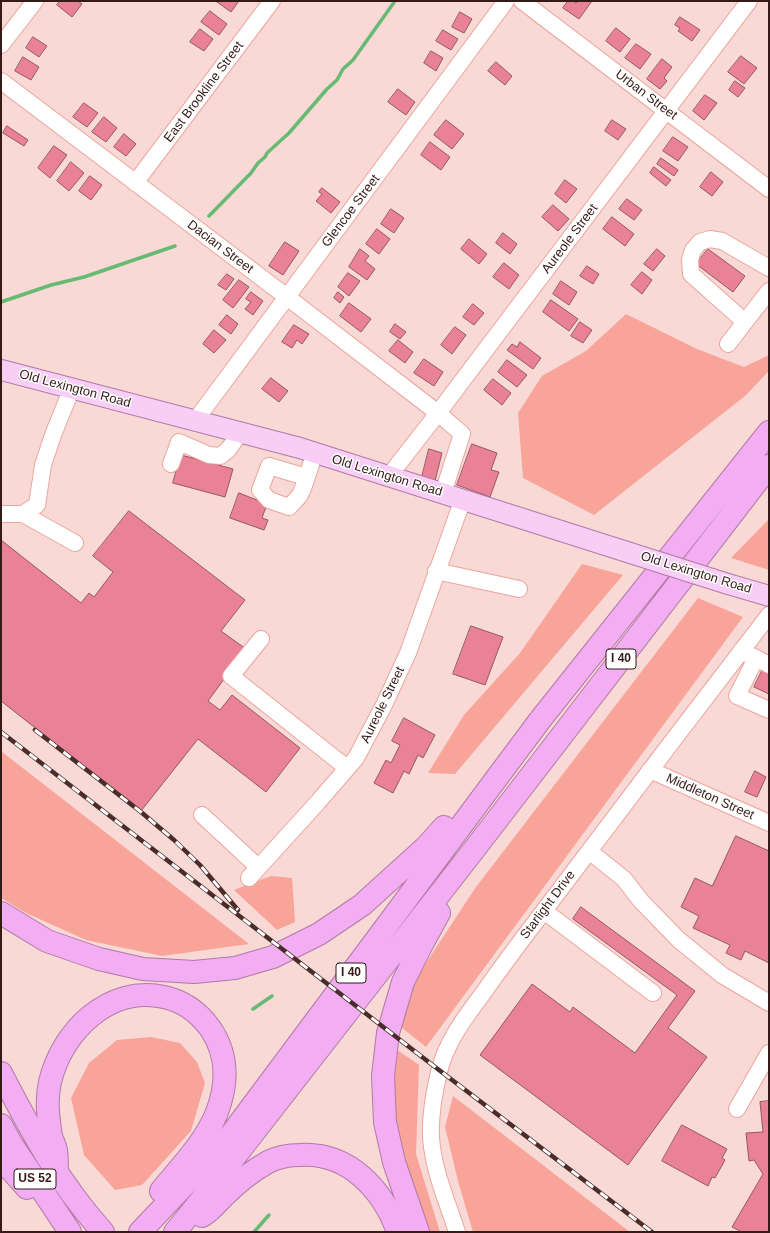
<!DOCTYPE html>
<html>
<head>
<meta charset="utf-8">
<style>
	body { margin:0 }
	#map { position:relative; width:770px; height:1233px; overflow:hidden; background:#f8d9d5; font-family:Arial,sans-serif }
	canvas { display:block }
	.frame { position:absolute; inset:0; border:2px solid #351a17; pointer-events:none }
</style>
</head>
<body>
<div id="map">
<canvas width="770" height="1233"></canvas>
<div class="frame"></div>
</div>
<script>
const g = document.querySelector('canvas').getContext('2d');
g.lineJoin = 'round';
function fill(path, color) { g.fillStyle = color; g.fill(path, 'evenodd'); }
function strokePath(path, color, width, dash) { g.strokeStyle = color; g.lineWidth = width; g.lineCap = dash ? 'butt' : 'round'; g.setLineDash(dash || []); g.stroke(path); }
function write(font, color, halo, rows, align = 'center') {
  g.font = font + ' Arial,sans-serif'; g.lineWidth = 3; g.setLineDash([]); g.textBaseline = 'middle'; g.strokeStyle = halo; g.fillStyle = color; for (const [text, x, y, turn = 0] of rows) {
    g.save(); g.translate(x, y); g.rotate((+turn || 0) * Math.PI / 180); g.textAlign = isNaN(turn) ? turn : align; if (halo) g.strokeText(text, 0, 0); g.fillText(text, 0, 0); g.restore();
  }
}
fill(new Path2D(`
	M626,314L697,349L744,367L769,355V371L745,396L594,515L523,478L518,413L542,376L586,351Z
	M769,519V570L731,558Z
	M582,564L623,575L455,774L428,773L464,715L520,653Z
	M698,598L743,617L426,1047L401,1027L416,978L476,887Z
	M1,751L6,755L249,944L162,956L86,940L26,913L1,898Z
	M271,876L292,878L295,922L277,930L234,890Z
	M151,1037L180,1043L197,1062L205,1083L191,1131L142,1185L115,1190L84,1155L71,1098L89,1063L117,1040Z
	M393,1047L419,1065L416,1154L440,1232H430L425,1229L399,1148L391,1083Z
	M453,1096L630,1232H473L458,1181L445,1127Z`), '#f9a499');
strokePath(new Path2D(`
	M209,216L251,173L258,163L265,157L267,153L289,133L327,89L337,80L343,69L353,60L395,1
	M1,302L51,285L84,277L175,246
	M253,1009L272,996
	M254,1232L269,1215`), '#67ba73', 3.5);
const building = new Path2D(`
	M60,1H78L82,4L72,17L57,5Z
	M218,1H239L231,12L217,2Z
	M568,1H573L576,3L578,1H592L579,19L563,8Z
	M210,11L227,24L219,35L201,22Z
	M460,12L472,19L464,33L452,27Z
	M680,17L700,30L692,41L678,31L680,28L675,25Z
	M616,28L630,39L620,52L606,41Z
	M200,29L213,39L204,51L190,42Z
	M443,30L458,39L451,50L436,41Z
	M33,37L47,46L39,57L26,48Z
	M636,44L651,54L640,69L625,58Z
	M431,51L443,58L436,71L424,63Z
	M741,56L757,68L744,84L728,72Z
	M23,57L39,67L31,80L15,71Z
	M662,59L672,67L664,78L667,81L660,89L647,79Z
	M496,62L512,76L505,85L488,71Z
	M735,81L745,88L738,97L729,90Z
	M398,89L415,102L406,115L388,102Z
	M705,95L717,103L704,120L693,111Z
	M84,103L98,113L87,127L73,117Z
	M104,117L117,128L106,142L92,132Z
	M446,120L464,134L452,149L434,135Z
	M612,120L626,129L618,140L605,131Z
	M7,126L28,140L24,146L3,133Z
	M124,134L136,144L126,156L114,147Z
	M673,137L688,147L678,161L663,151Z
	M430,142L450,157L441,170L421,155Z
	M54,146L67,155L50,178L38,168Z
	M661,158L678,170L674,176L657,164Z
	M71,162L84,173L69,191L57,181Z
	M654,167L671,180L666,186L650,173Z
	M711,172L723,182L712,196L700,187Z
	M90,176L102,185L91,200L79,191Z
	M565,180L577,189L566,203L555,194Z
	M322,188L340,202L331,213L316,201L322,194L319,192Z
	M627,199L642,210L634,220L619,209Z
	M553,205L569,219L558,231L542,217Z
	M391,209L404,218L394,233L381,224Z
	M612,217L634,234L625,246L603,229Z
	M377,229L390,239L379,254L366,244Z
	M503,233L517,244L510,254L496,243Z
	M469,239L487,254L479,264L461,249Z
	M285,242L299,251L283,275L269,266Z
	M360,249L369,256L365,261L375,269L367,280L349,267Z
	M657,249L665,256L653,271L644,264Z
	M708,249L745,276L733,292L696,264Z
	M504,263L519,275L509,289L493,277Z
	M587,266L599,274L593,284L580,276Z
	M642,272L652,280L642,294L631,285Z
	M348,273L360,281L349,296L338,287Z
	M227,274L234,279L226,290L218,285Z
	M239,280L249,287L233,308L223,300Z
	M561,281L577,292L569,305L553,294Z
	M251,292L263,301L253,315L245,309L251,302L246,299Z
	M338,292L344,297L340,303L334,298Z
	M551,300L578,319L569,331L543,312Z
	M349,303L371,319L361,332L340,316Z
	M473,304L484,313L474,325L463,317Z
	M227,315L238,324L231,334L219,325Z
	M580,322L592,330L583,343L571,336Z
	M395,324L406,332L400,339L390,332Z
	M294,325L309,334L302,344L297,340L292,348L282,342Z
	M455,327L466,335L452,354L441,345Z
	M214,330L226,340L214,353L203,344Z
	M398,340L413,352L405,363L389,351Z
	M520,342L541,358L533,369L507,350L512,344L517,347Z
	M424,359L443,372L434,386L414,373Z
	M507,360L527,375L517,387L498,372Z
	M271,378L288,391L279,402L262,389Z
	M493,379L511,393L502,405L484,390Z
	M472,444L497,453L491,470L499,472L490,497L457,485Z
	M429,449L442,453L435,481L422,477Z
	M181,455L233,469L225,497L173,483Z
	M239,493L267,504L262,518L268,520L264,530L230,518Z
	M129,511L245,600L221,631L246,649L208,701L220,710L232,695L300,748L266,792L198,739L141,811L1,701V540L81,603L89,593L94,597L113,572L93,556Z
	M471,626L503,637L485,685L453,674Z
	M762,671L769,674V694L754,687Z
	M404,718L435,735L423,758L418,755L409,774L404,771L393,793L374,783L386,760L391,763L400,745L392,741Z
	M755,771L766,777L757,797L745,792Z
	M736,836L769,851V963L745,951L741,960L726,953L730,945L693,928L699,916L681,907L695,878L712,886Z
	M581,907L695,991L668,1028L707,1057L628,1165L480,1055L532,984L570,1012L573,1007L635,1053L677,995L573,919Z
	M769,1101V1232H739L740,1231L732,1227L763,1174L754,1160L749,1161L746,1133L763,1132L760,1102Z
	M682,1125L727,1149L722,1158L725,1160L715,1178L712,1177L708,1186L662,1161Z`);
fill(building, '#e98197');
strokePath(building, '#965663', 1);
const minor = new Path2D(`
	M522,1L769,189
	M1,45L35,1
	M1,81L287,297L438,413L462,434L443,493
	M135,183L272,1
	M745,322L691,274L690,260L693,250L700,242L710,239L722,241L769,268
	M728,344L769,291
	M195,421L506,1
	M171,464L179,442L209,455L220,456L228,450L240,433
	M389,476L438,413L749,1
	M306,477L269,466L260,490L269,500L289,507C293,503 297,499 300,495C306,484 310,465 315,453
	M1,514H23L37,505L43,465L53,435L72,388
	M23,514L75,543
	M436,571L519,589
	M261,639L231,676L347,768
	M741,651L756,658L737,696L769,710
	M756,658L769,665
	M650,770L769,823
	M202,815L258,867
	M589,851L624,879L641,901L679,940L722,975L769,1003
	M249,878L318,802L356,758L384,705L408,653L463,499
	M544,911L653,993
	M737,1109L769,1053
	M457,1232C447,1201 433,1170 431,1137C430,1115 434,1093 439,1072C446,1042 466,1016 484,992C502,966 521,941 540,916C616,815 692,715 769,615`);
const major = new Path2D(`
	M1,370L300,448L624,551
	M728,584L769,596`);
const highway = new Path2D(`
	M1,913L47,941L99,959L143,969L194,972L235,968L273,957L319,934L362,905L425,848L444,827
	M1,1073C30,1129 60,1185 103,1232
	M1,1125L12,1145L70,1232
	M1,1159L27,1188
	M57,1174C57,1166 57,1158 56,1150C55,1145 52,1140 51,1136C48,1117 46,1100 50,1082C62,1031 109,985 164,997C183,1001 199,1013 210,1028C228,1054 228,1083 217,1112C206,1141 181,1166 161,1191
	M202,1216C211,1211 217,1203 224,1196C237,1183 252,1171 268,1162C278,1157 289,1155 300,1155C349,1152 383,1190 398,1232
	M140,1232L227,1140L540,720L769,432
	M175,1232L198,1204L473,851L769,466
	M418,1232L394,1162L385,1122L383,1076L388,1033L403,982L421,946L439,913`);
strokePath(minor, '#eca59c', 18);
strokePath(major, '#b07aa5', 22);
strokePath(highway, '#b07aa5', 24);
strokePath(minor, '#fff', 16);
strokePath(major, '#f8cef7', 20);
strokePath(highway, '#f3adf2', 22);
const rail = new Path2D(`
	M35,730L141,812L174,840L200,865L238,910
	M1,732L439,1070L652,1232`);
strokePath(rail, '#492d2a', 4.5);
strokePath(rail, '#fff', 3, [9]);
const majorBridge = new Path2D(`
	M624,551L728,584`);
strokePath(majorBridge, '#b07aa5', 22, []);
strokePath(majorBridge, '#f8cef7', 20);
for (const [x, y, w] of [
	[621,659,30],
	[351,973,30],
	[35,1179,42]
]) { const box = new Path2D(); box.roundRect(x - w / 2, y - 10, w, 20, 3); g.fillStyle = '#fff'; g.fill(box); strokePath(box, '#351a17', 1); }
write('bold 12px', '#351a17', null, [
	["I 40",621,659],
	["I 40",351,973],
	["US 52",35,1179]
]);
write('13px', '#351a17', '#fff', [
	["East Brookline Street",204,92,-53],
	["Urban Street",646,95,37],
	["Glencoe Street",351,211,-53],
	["Aureole Street",570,239,-53],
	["Dacian Street",220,247,37],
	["Old Lexington Road",75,389,15],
	["Old Lexington Road",387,476,17],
	["Old Lexington Road",696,573,17],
	["Aureole Street",383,705,-64],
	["Middleton Street",710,797,24],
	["Starlight Drive",548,905,-53]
]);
</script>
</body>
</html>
